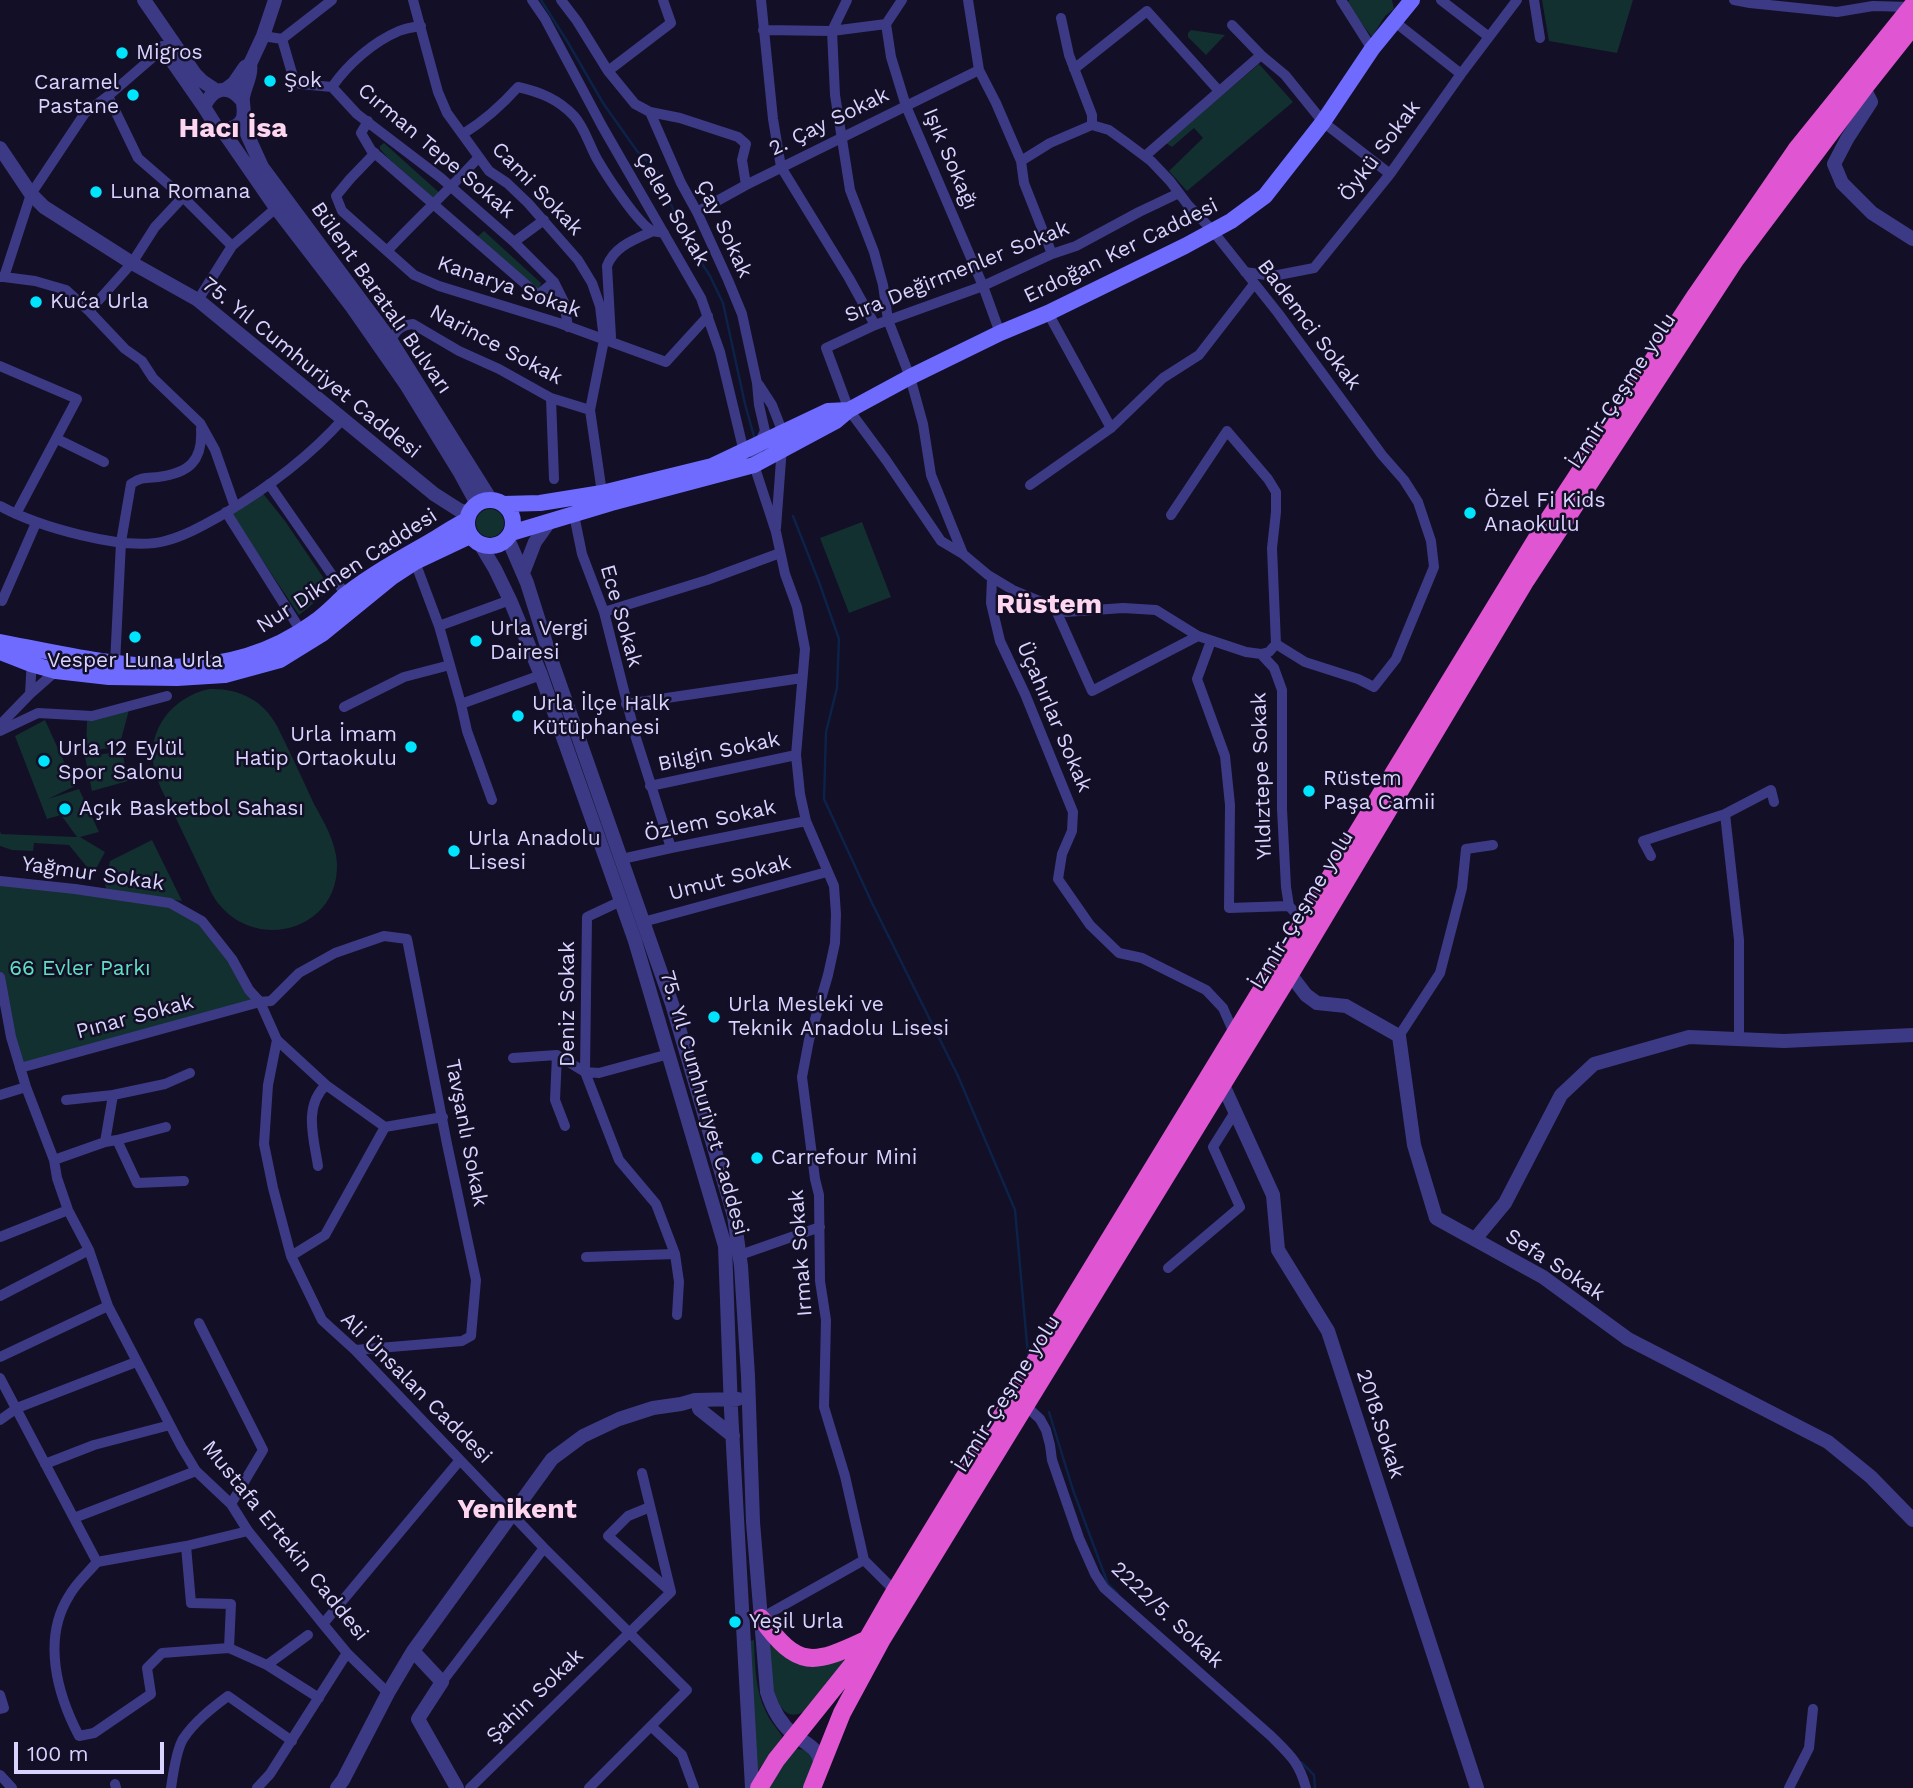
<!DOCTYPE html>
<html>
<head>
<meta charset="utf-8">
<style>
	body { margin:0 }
	#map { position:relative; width:1913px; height:1788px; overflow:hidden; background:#130f26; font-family:"Work Sans",sans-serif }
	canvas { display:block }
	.scale { position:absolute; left:14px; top:1742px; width:150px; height:32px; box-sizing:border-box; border:4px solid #d9d4ff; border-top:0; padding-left:9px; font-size:21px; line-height:24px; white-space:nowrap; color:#d9d4ff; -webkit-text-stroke:5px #130f26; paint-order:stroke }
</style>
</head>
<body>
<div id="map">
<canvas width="1913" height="1788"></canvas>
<div class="scale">100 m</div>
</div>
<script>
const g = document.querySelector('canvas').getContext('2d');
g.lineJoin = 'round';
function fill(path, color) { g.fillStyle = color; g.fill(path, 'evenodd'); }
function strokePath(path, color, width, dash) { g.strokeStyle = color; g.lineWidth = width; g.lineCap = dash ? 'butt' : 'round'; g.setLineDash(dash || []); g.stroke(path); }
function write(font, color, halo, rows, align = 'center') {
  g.font = font + ' "Work Sans",sans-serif'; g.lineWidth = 5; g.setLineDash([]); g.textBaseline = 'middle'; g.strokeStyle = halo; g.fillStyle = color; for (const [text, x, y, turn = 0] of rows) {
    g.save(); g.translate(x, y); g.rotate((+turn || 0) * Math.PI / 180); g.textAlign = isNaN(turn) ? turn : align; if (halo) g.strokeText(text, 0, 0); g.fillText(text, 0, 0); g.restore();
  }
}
fill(new Path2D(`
	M1349,0H1392L1394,9L1385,16L1372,37L1347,4Z
	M1542,0H1633L1617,53L1549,41Z
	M1191,30L1225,35L1206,55L1188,37V33Z
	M1259,64L1293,102L1187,191L1169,171L1203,138L1194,128L1172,147L1166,143Z
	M384,143L443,196L438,202L389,159L380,149V146Z
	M484,231L541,283L539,290L477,237Z
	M261,491L285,521L331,589L299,615L248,539L226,512Z
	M476 523a14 14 0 1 1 28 0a14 14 0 1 1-28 0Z
	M862,522L891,597L849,613L820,538Z
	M209,689C239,688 263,700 277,726C290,752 302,778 314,804C324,822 336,842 337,864C339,934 247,955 212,894C199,867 186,839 173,812C166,798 157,783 154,768C146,729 173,697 209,689Z
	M129,710L119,747L86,751L87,721Z
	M45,720L75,786L48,799L79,789L99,832L80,837L105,852L90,880L87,867L69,845L34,843L33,851L12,850L0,846V831L1,834L77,837L61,815L47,819L15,736Z
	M122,751L128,781L92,791L85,757Z
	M152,840L182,901L107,890L105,885L110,861Z
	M0,881L170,903L202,921L260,1002L20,1068L0,977Z
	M767,1637L821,1665L846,1660L805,1711C770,1732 769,1655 767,1637Z
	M754,1640C755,1665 755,1690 766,1712C770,1721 777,1728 782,1736L781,1740L757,1772L750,1641Z
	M797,1749L807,1750L814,1760L807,1788H765L791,1752Z`), '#12302f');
strokePath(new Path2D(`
	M541,0L567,41L603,103L637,151L658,172L683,234L710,276L723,303L745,404L755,440
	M793,516L819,582L839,639L837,688L826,732L824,799L872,903L958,1076L1015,1210L1028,1355
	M1049,1412L1073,1490L1108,1584L1118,1594
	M1301,1762L1314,1775L1315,1788`), '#0c2248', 2.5);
strokePath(new Path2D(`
	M413,0L438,92L447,113L489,171L507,183L528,203L578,260L592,283L600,306L604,340L590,410L602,493
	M532,0L545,19L602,126L701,298L720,352L744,452
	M561,0L577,21L608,71L635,104L650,112L681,183L697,212L728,280L742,314L757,383L759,405L765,431L758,445L754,465L776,532L785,574L797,607L805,649L796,755L800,794L806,821L834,886L836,914L835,943L828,975L809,1040L802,1077L815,1179L819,1195L820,1281L826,1320L824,1407L845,1476L864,1560L895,1591
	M761,0L773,119L781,167L849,278L875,325
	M847,0L832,31L835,95L850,190L874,252L883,285L888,320L910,377L923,424L931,475L963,554L988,575L1013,590L1066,612L1123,608L1156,610L1198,636L1246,652L1261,654L1274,668L1282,690V809L1286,887L1289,906L1303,921
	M902,0L886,24L891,57L906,106L983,286L1000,333
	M968,0L979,70L996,103L1021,161L1024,183L1052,254
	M1341,0L1372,49
	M1441,0L1489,37
	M1534,0L1540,38
	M1734,0L1750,3L1837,12L1873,6L1911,7
	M1061,18L1069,55L1092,115V125L1109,130L1127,143L1151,161L1170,181L1188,205L1212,230L1278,313L1382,455L1404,480L1418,502L1431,541L1434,567L1396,659L1374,687L1358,679L1305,662L1276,644L1269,652L1261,654
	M1395,22L1461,74
	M1232,25L1261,55L1285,75L1323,122L1390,174
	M763,30L832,31L886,24
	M263,36L282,39L294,80L300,84L332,87L357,114L441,178L514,242L554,282L564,302L568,327
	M282,39L332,0
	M1074,69L1147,11L1219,91
	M608,71L671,23L663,0
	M332,87C348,64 373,42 399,31C406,28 414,27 421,26
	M108,96L138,158L183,197L232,246
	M650,112L680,118L738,137L746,144L742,160L746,185
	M368,121L361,133L371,150L538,295L554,282
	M463,134C484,121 501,106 518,87C540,92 558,99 574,116C585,128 589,145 597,159C605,173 639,226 653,231C656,232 660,232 664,233
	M375,153L350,179L336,196L342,211L414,275L439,286L559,323L666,362L708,316
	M1145,156L1261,55
	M1021,161L1050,143L1092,125
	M697,212L746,185L979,70
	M514,242L544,220
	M387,251C417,219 449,190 478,158
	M1245,272L1273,276L1314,268L1390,174L1461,74L1517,0
	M0,277H4L31,194L85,113L108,96L167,45
	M4,277L35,281L66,290L89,311L125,349L142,361L153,378L200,423L215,450L235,507
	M198,300L232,246L276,208
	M89,311L132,263L155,227L183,197
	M1048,313L1111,428
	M611,337L607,266C614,246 636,239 653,231
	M391,341C395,331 401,325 413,324L459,351L499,369L551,398L590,410
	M0,366L77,399L16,514
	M759,385L772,405L783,433L776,528
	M551,398L554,479
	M57,439L104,462
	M269,484L346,595
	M1030,485L1111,428L1163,378L1199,355L1254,284
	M0,506C37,526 124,552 165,541C185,536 204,525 222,515C266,489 309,457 343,419
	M226,512L301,631
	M574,515L582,554L604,612L636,738L671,848
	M1171,515L1227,431L1268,479L1276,492V512L1272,548L1276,644
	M963,554L941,541L886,460L849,410L826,348L875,325L983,286L1052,254L1076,246L1139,212L1179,193
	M415,562L439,626L461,704L467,731L492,800
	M992,578L991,603L1000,641L1025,694L1073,812L1072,831L1062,854L1058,879L1090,925L1119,953L1142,958L1206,990L1223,1008L1234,1033
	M2,601L36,523
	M1054,606L1092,691L1198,636
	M604,612L707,580L780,553
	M439,626L510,600
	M1211,641L1197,679L1225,756L1230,805L1229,908L1289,906
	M115,664L121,542L131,484C140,477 147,478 158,477C189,473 203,461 201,429
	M30,694L32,658
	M461,704L541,675
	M626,704L802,678
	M344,707L404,677L450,665
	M0,725L30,694L56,671L58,653
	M0,731L38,713L92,716L167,696
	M650,786L796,755
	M1725,814L1739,940V1039
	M1651,856L1643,841L1725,814L1771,790L1774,802
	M622,859L671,848L806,821
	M0,881L75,889L170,903L202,921L232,959L249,990L260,1002L277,1040L268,1085L264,1144L273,1188L291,1256L322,1320L355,1350L544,1548L687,1690L589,1788
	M621,901L587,917L585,1072L619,1160L656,1204L675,1254L679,1282L677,1315
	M643,922L827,872
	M0,977L11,1037L26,1087L54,1160L57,1178L68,1210L89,1250L108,1306L181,1446L196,1471L231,1504L248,1531L323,1624L347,1653L388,1693
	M1399,1036L1440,973L1462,888L1466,849L1493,845
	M277,1040L326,1085L385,1127
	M557,1055L555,1100L565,1126
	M513,1058L557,1055L585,1072L599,1073L669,1054
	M20,1068L260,1002L271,1001L299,973L335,953L384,936L407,939L447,1144L476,1280L471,1336L462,1341L355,1350
	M0,1095L26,1087
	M66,1100L113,1095
	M385,1127L443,1117
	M117,1140L137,1183L184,1181
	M105,1142L113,1095L165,1084L190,1073
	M54,1160L105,1142L117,1140L166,1127
	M318,1166C314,1139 303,1106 326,1085
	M0,1237L68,1210
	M740,1255L820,1227
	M291,1256L325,1235L385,1127
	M586,1257L675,1254
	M1168,1268L1240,1207L1213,1147L1235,1112
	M0,1296L89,1250
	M199,1323L263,1450L231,1504
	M0,1357L108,1306
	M0,1378L97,1562
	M1026,1406L1040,1419L1046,1430L1050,1445L1052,1460L1079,1538L1095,1574L1104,1588L1271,1736C1290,1755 1299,1762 1306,1788
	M0,1420L17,1408L136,1362
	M45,1464L94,1445L170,1425
	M650,1507L628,1516L608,1536L671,1592
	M74,1518L196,1471
	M186,1546L191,1603L231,1604L229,1648
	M97,1562C88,1573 76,1583 69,1596C42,1639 57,1694 79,1736L94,1733L151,1694L147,1668L162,1653L229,1648L267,1665L319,1698
	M97,1562L186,1546L248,1531
	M761,1618L864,1560
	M323,1624L460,1460
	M267,1665L308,1635
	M442,1682L544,1548
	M0,1695L4,1708L0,1709
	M652,1727L682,1755L694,1788
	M0,1775L12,1788
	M115,1784L116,1788
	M171,1788C173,1774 176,1751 183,1739C194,1722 212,1708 228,1696L292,1741
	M257,1788L270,1774L347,1653
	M470,1788L671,1592L642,1473
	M1789,1788L1809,1748L1813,1709`), '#3d3a85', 10);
strokePath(new Path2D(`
	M144,0L195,74L202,81L217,91
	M163,48L204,107
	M1864,88L1871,102L1847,139L1834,164L1842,183L1872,213L1913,239
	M226,89L234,83L245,67L250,64L263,36L275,0
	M243,102C230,84 213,86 204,107L216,126L223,131C230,129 238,127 242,120C246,112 242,105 243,97C245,86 252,75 250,64
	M244,116L247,134L262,167L391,341L491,500
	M223,131L276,208L352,307L407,386L459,471L477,504
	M0,148L31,194L44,207L132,263L198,300L434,494L459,510L470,513
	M508,539L527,583L551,659L672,1004L734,1216L741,1266L748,1376L753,1522L767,1692C772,1708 781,1724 794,1735C808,1745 822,1749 820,1769
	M480,544L495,569L510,600L541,675L635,941L725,1246L731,1410L752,1788
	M523,573L535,542L550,521
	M1290,974L1306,995L1317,1003L1346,1006L1399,1036L1414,1145L1436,1218L1543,1277L1628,1339L1828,1442L1871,1477L1913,1520
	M1223,1085L1273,1195L1278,1250L1328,1331L1477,1788
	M1475,1239L1505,1203L1561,1095L1594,1064L1689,1037L1784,1041L1913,1035
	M699,1409L733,1436
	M413,1651L442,1682L418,1719L457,1788
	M337,1788L343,1780L388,1693L413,1651L552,1459L583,1436L619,1419L653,1408L681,1404L695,1400L738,1399`), '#3d3a85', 14);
strokePath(new Path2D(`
	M467 523a23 23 0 1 1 46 0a23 23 0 1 1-46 0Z
	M503,504L540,503L602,493L712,466L828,411L849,410
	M511,533L611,503L754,465L836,421L849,410L910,377L1000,333L1048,313L1185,246L1231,221L1265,196L1323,122L1372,49L1412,0
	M0,642C108,663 216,693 313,623C325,615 335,604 345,595C372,574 401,558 431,541C443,534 454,526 467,520
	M0,652L31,664L56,671L109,677L177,678L225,675L280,660L322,634L392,577L415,562L470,536`), '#6f6bff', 16);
strokePath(new Path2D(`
	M761,1618C798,1669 813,1665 866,1640
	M759,1788L776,1760L853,1664L895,1591L1545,525L1696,295L1796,150L1913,5
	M812,1788L842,1713L882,1639L1290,974L1526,580L1735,260L1864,88L1913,26`), '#e055d1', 18);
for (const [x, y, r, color] of [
	[122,53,7,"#00e5ff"],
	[270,81,7,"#00e5ff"],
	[133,95,7,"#00e5ff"],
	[96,192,7,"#00e5ff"],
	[36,302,7,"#00e5ff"],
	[1470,513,7,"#00e5ff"],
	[135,637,7,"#00e5ff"],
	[476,641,7,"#00e5ff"],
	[518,716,7,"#00e5ff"],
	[411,747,7,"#00e5ff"],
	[44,761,7,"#00e5ff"],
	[1309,791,7,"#00e5ff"],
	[65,809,7,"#00e5ff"],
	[454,851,7,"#00e5ff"],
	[714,1017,7,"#00e5ff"],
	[757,1158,7,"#00e5ff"],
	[735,1622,7,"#00e5ff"]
]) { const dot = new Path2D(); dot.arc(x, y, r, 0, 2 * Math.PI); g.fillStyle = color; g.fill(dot); strokePath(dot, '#130f26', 2.5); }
write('21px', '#d9d4ff', '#130f26', [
	["Migros",136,53],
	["Şok",284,81],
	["Caramel",119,83,"right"],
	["Pastane",119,107,"right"],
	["Luna Romana",110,192],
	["Kuća Urla",50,302],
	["Özel Fi Kids",1484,501],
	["Anaokulu",1484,525],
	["Urla Vergi",490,629],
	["Dairesi",490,653],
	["Vesper Luna Urla",135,661,"center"],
	["Urla İlçe Halk",532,704],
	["Kütüphanesi",532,728],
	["Urla İmam",397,735,"right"],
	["Hatip Ortaokulu",397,759,"right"],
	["Urla 12 Eylül",58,749],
	["Spor Salonu",58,773],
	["Rüstem",1323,779],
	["Paşa Camii",1323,803],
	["Açık Basketbol Sahası",79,809],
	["Urla Anadolu",468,839],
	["Lisesi",468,863],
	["Urla Mesleki ve",728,1005],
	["Teknik Anadolu Lisesi",728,1029],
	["Carrefour Mini",771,1158],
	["Yeşil Urla",749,1622]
], 'left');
write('21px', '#d9d4ff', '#130f26', [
	["2. Çay Sokak",829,122,-26],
	["Cırman Tepe Sokak",436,151,40],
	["Öykü Sokak",1380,151,-53],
	["Işık Sokağı",950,159,67],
	["Cami Sokak",537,189,46],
	["Çelen Sokak",672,209,60],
	["Çay Sokak",724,229,65],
	["Erdoğan Ker Caddesi",1121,251,-26],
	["Sıra Değirmenler Sokak",957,272,-22],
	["Kanarya Sokak",509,287,19],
	["Bülent Baratalı Bulvarı",381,298,55],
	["Bademci Sokak",1309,325,53],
	["Narince Sokak",496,345,28],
	["75. Yıl Cumhuriyet Caddesi",311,368,39],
	["İzmir-Çeşme yolu",1622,391,-57],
	["Nur Dikmen Caddesi",347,571,-33],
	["Ece Sokak",621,616,74],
	["Üçahırlar Sokak",1054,717,67],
	["Bilgin Sokak",719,752,-12],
	["Yıldıztepe Sokak",1262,776,-92],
	["Özlem Sokak",710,821,-12],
	["Yağmur Sokak",93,874,8],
	["Umut Sokak",730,878,-15],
	["İzmir-Çeşme yolu",1302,910,-59],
	["Deniz Sokak",568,1004,-90],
	["Pınar Sokak",135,1017,-15],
	["75. Yıl Cumhuriyet Caddesi",704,1103,74],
	["Tavşanlı Sokak",466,1133,79],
	["Irmak Sokak",801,1253,-94],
	["Sefa Sokak",1555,1265,33],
	["Ali Ünsalan Caddesi",416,1388,45],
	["İzmir-Çeşme yolu",1007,1394,-58],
	["2018.Sokak",1380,1424,72],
	["Mustafa Ertekin Caddesi",285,1541,51],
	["2222/5. Sokak",1167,1615,43],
	["Şahin Sokak",535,1696,-44]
]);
write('21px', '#5fe0c0', '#130f26', [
	["66 Evler Parkı",80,969]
]);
write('bold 28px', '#ffd6f0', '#130f26', [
	["Hacı İsa",233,129],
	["Rüstem",1049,605],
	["Yenikent",517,1510]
]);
</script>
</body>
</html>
